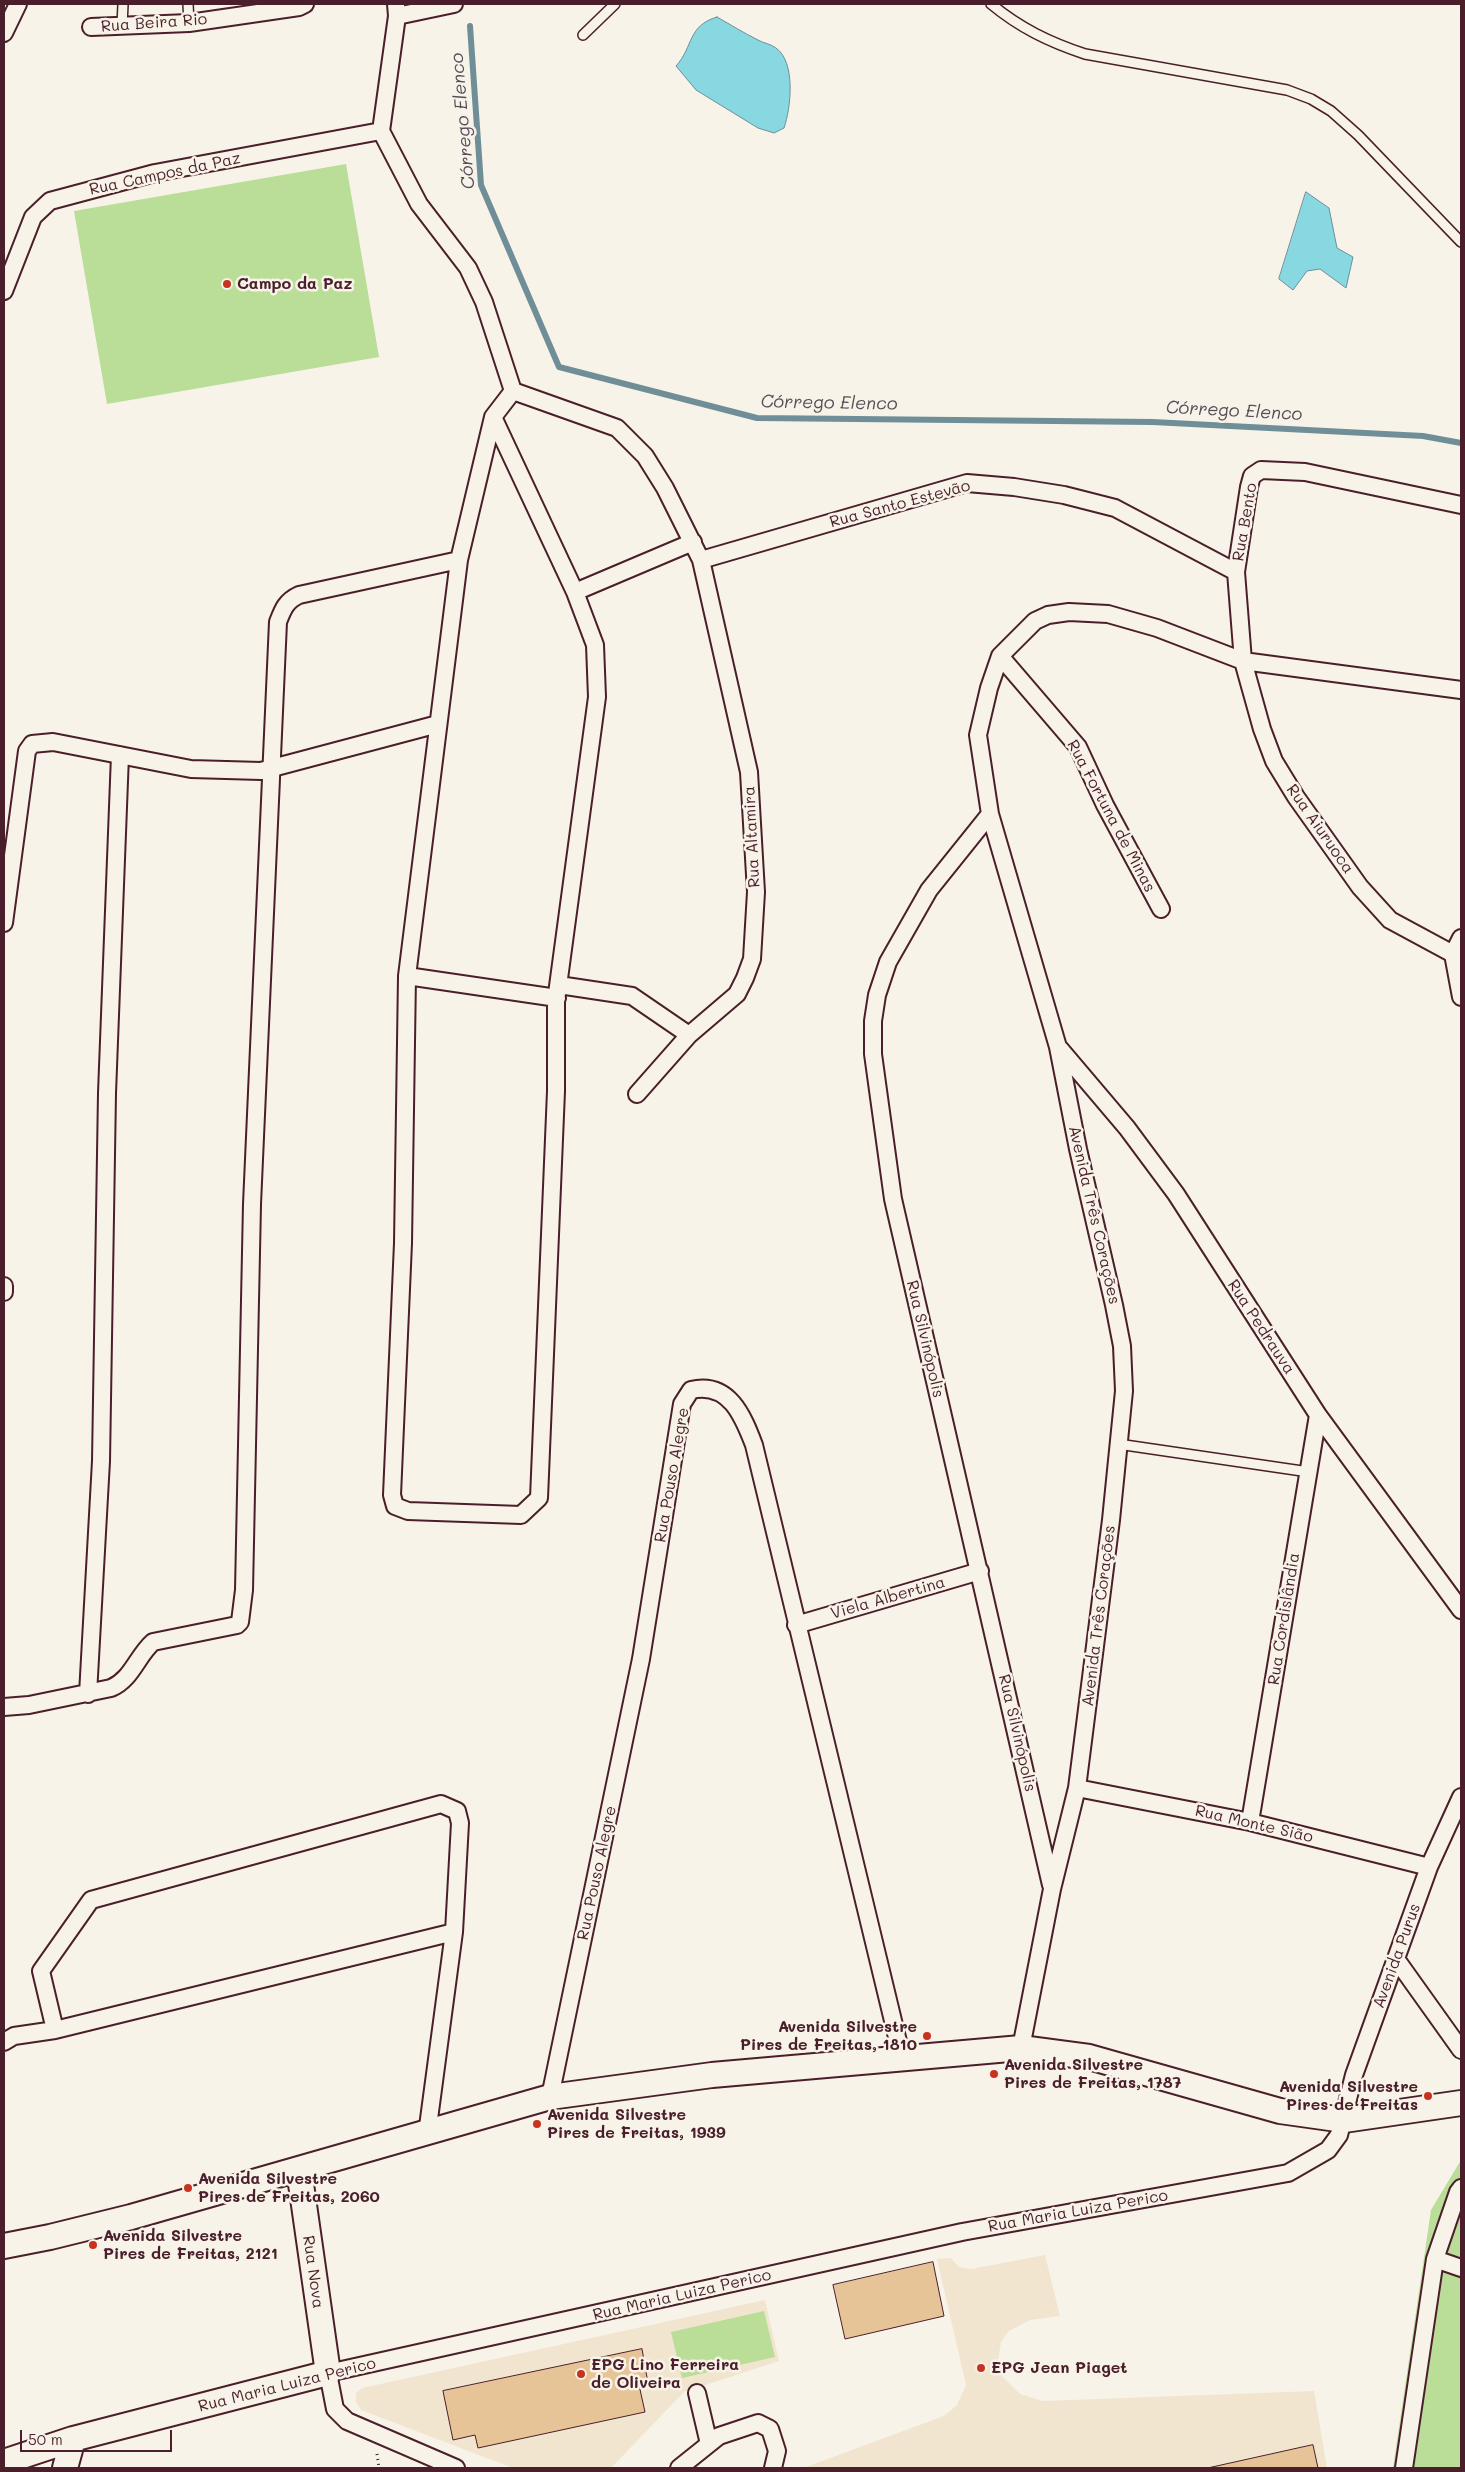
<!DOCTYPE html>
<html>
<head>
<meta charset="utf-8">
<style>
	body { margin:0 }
	#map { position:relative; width:1465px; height:2472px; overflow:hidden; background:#f7f3e8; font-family:Mali,sans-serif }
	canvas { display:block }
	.frame { position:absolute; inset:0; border:5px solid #4a1f2b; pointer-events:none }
	.scale { position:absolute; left:20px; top:2430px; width:152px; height:22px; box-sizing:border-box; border:2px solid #4a1f2b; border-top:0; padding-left:6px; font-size:15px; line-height:18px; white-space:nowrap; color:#4a1f2b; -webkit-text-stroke:4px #f7f3e8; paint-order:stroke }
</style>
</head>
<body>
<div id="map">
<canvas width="1465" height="2472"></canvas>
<div class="frame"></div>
<div class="scale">50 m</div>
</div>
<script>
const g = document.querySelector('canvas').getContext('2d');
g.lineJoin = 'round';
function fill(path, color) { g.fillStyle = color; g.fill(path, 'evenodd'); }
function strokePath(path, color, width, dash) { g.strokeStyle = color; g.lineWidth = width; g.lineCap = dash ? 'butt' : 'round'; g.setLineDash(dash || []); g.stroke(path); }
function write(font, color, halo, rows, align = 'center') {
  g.font = font + ' Mali,sans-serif'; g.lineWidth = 5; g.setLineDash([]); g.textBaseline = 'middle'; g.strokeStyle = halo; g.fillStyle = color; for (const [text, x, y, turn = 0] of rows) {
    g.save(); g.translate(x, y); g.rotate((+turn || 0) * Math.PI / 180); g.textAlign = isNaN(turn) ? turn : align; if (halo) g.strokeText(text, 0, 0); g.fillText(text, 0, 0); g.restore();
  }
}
fill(new Path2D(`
	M1045,2255L1060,2316L1030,2320L1009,2331L1001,2342L998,2361L1002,2376L1020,2394L1043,2401L1314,2391L1327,2468H803L944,2416L957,2405L966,2385L937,2259L951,2258L959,2267L971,2269Z
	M765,2300L779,2361L684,2392L611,2468H513L361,2410L356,2402V2393L362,2388Z`), '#f2e5d0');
fill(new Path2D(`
	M346,164L379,357L107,404L74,211Z
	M1461,2160V2468H1393L1431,2210Z
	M764,2311L775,2357L682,2378L671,2332Z`), '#badd97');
const water = new Path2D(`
	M717,17C731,25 744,33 758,40C763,43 771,44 776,48C796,62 791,108 784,128L774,133L758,128L696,90L676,66C694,46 687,26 717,17Z
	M1306,192L1329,208L1337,248L1353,257L1346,288L1320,269L1307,271L1293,290L1279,279Z`);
fill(water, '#87d8e0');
strokePath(water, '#6f8e98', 1);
strokePath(new Path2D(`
	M470,26L481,185L559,367L757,418L1153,422L1423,436L1461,443`), '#6f8e98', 6);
const building = new Path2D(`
	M933,2262L944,2316L845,2339L833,2285Z
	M642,2349L648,2383L639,2385L645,2412L478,2448L475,2435L453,2440L443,2391Z
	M1313,2445L1318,2468H1208Z`);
fill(building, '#e6c497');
strokePath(building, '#4a1f2b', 1);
const lane = new Path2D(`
	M188,4L189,23
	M991,4C1020,28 1049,42 1085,54L1287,90L1311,99L1331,111L1358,135L1461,242
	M122,26L123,4
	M583,35L615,4
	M1118,1444L1309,1472`);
const street = new Path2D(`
	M396,4L397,16L381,131L419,204L468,268L484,302L513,391L617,428L645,456L665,488L701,560L749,772L756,892L752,959L745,978L737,994L689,1035L637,1094
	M397,16L454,4
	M91,27L189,23L299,7L305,4
	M4,33L18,4
	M4,291L33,217L50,201L155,173L381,131
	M493,417L575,592L595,645L597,697L556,1001V1091L539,1498L521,1515L408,1511L395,1506L392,1495L403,1243L407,976L459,560L493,417L513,391
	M701,560L967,483L1014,487L1064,495L1115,508L1236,572
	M575,592L693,542
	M1000,656L1078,747L1105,805L1161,909
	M990,814L929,890L888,962L877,995L873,1021V1054L893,1199L1051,1885
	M4,923L27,751L32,744L53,742L191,769L261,771L438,724
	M1461,938L1453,954L1461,997
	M1453,954L1390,920L1360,887L1296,797L1274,761L1262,729L1243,661L1236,572L1249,487L1252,476L1261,470L1305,472L1461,505
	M407,976L557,998
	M559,985L632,996L689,1035
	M1060,1049L1127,1128L1176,1194L1318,1415L1461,1610
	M4,1286V1292
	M796,1625L980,1571
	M88,1694L101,1461L107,1093L120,755
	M4,1707L29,1705L111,1688C132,1679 137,1656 153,1642L237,1625L240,1622L244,1590L252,1204L278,622C283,609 286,601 299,595L459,560
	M1077,1788L1250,1822L1429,1867
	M1250,1822L1318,1415
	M1396,1959L1461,2050
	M55,2030L41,1971L91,1900L441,1804L457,1811L460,1823L454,1932L427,2134
	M4,2042L14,2036L55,2030L454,1932
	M1021,2048L1052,1889L1077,1788L1111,1520L1124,1391L1122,1346L1114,1305L1078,1149L1058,1047L990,814L978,735L989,688L1000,656L1035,621L1048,615L1069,612L1108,614L1157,628L1243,661L1461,690
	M550,2097L641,1659L682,1404L691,1390C729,1381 743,1416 754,1445L902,2058
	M1435,2259L1461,2268
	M697,2393L709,2444
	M456,2468L347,2421L335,2409L328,2373L962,2232L1288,2173L1328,2150L1339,2135L1354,2075L1429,1867L1461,1797
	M679,2468L719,2436L758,2423L770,2429L777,2451L773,2468
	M1404,2468L1435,2259L1458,2192L1461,2188`);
const secondary = new Path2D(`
	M4,2246L50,2237L131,2217L550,2097L712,2075L1021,2048L1089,2057L1280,2111L1344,2120L1461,2103
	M4,2462L73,2439L328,2373L299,2170
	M65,2468L73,2439`);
strokePath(lane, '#4a1f2b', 12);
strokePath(street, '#4a1f2b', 20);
strokePath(secondary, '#4a1f2b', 28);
strokePath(new Path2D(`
	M377,2454L379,2468`), '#4a1f2b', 3, [1, 4]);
strokePath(lane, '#f7f3e8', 9);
strokePath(street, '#f7f3e8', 16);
strokePath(secondary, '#f7f3e8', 24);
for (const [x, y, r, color] of [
	[227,284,5,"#c8321e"],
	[927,2036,5,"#c8321e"],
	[994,2074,5,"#c8321e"],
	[1428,2096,5,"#c8321e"],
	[537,2124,5,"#c8321e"],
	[188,2188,5,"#c8321e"],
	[93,2245,5,"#c8321e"],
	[981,2368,5,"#c8321e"],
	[581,2374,5,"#c8321e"]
]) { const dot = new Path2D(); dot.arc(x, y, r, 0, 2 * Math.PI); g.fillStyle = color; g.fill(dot); strokePath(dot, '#f7f3e8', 2); }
write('16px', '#4a1f2b', '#f7f3e8', [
	["Rua Beira Rio",154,23,-4],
	["Rua Campos da Paz",165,174,-12],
	["Rua Santo Estevão",900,504,-15],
	["Rua Bento",1245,522,-80],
	["Rua Fortuna de Minas",1111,816,62],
	["Rua Aiuruoca",1320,829,55],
	["Rua Altamira",752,837,-93],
	["Avenida Três Corações",1094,1215,77],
	["Rua Pedrauva",1261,1327,57],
	["Rua Silvinópolis",925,1339,77],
	["Rua Pouso Alegre",672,1475,-80],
	["Viela Albertina",888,1598,-16],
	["Avenida Três Corações",1099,1616,-83],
	["Rua Cordislândia",1284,1619,-81],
	["Rua Silvinópolis",1017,1733,77],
	["Rua Monte Sião",1254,1824,13],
	["Rua Pouso Alegre",597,1873,-78],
	["Avenida Purus",1397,1956,-70],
	["Rua Maria Luiza Perico",1078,2211,-10],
	["Rua Nova",313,2272,82],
	["Rua Maria Luiza Perico",682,2295,-13],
	["Rua Maria Luiza Perico",287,2385,-14]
]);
write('bold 16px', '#4a1f2b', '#f7f3e8', [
	["Campo da Paz",237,284],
	["Avenida Silvestre",917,2027,"right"],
	["Pires de Freitas, 1810",917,2045,"right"],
	["Avenida Silvestre",1004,2065],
	["Pires de Freitas, 1787",1004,2083],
	["Avenida Silvestre",1418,2087,"right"],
	["Pires de Freitas",1418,2105,"right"],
	["Avenida Silvestre",547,2115],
	["Pires de Freitas, 1939",547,2133],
	["Avenida Silvestre",198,2179],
	["Pires de Freitas, 2060",198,2197],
	["Avenida Silvestre",103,2236],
	["Pires de Freitas, 2121",103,2254],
	["EPG Lino Ferreira",591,2365],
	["de Oliveira",591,2383],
	["EPG Jean Piaget",991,2368]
], 'left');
write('italic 18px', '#594d58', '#f7f3e8', [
	["Córrego Elenco",463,121,-95],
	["Córrego Elenco",829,403,1],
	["Córrego Elenco",1234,411,3]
]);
</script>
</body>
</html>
